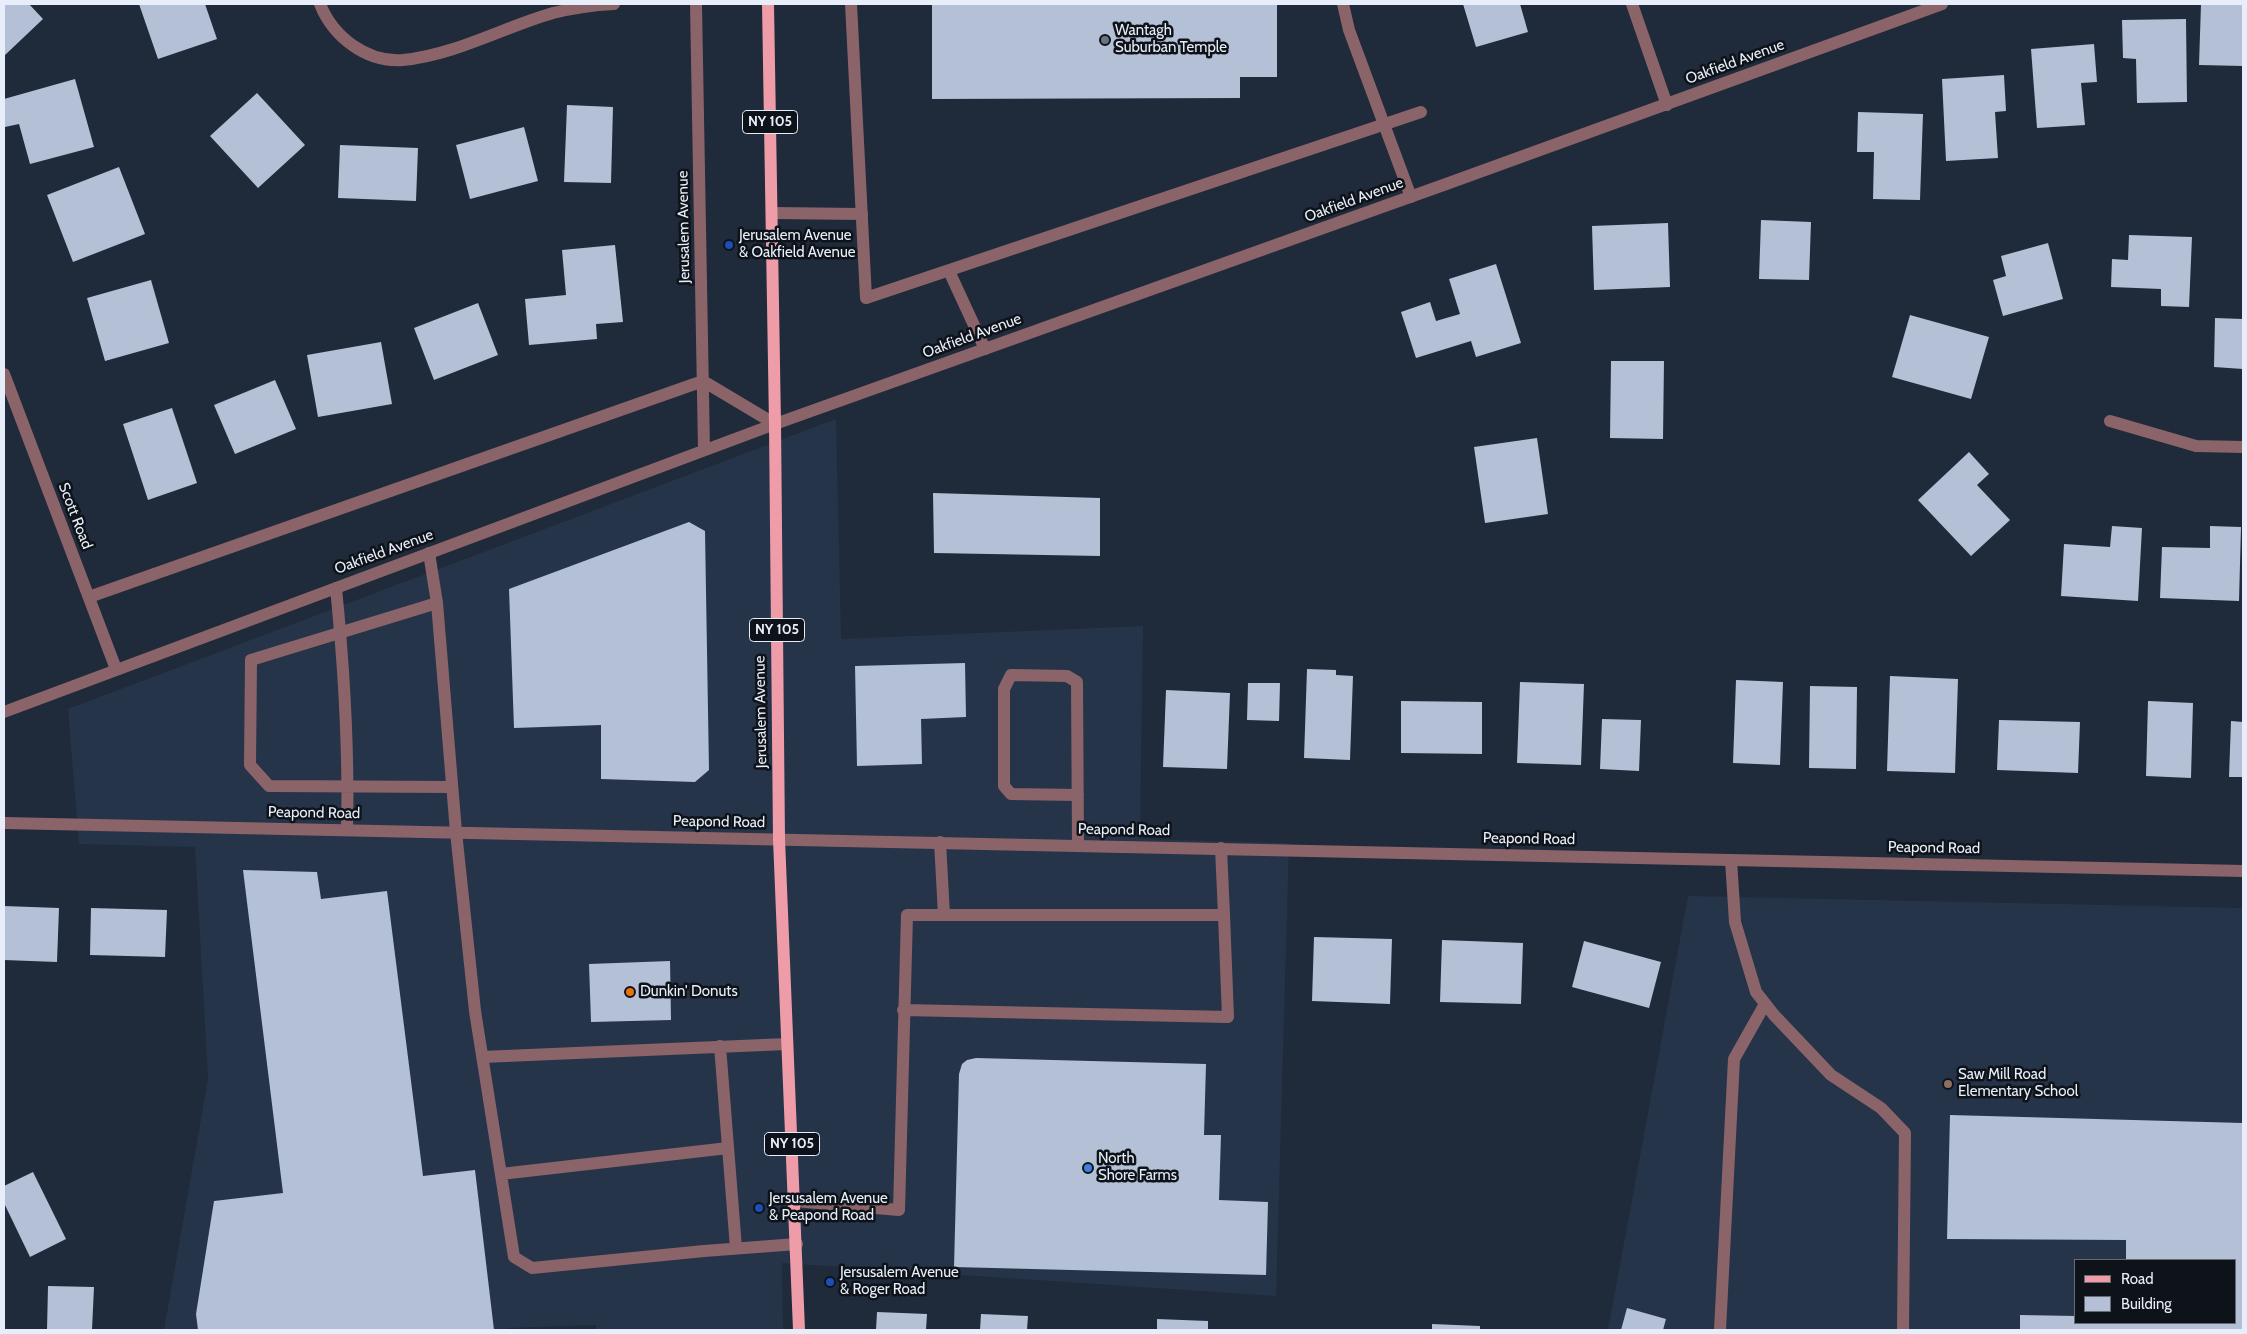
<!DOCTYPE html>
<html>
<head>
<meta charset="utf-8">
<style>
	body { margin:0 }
	#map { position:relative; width:2247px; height:1334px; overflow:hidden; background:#1f2a3a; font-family:Cabin,sans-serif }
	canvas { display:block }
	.frame { position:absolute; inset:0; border:5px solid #e7eef9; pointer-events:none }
	.legend { position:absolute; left:2074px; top:1259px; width:162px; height:65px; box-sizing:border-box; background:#0e1219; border:1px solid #656a73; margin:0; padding:6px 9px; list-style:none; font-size:15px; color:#e7eef9 }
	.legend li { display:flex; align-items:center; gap:10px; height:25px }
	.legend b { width:25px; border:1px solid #656a73 }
</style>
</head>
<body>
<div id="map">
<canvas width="2247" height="1334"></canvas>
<div class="frame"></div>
<ul class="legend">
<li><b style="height:6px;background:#ee9da8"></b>Road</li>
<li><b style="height:14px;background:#b3c0d6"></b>Building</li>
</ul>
</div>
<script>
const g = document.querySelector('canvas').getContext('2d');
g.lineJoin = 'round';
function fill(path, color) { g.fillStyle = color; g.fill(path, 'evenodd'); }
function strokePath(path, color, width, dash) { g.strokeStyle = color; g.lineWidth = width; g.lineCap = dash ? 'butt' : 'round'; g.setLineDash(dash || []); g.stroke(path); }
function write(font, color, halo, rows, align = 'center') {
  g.font = font + ' Cabin,sans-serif'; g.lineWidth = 5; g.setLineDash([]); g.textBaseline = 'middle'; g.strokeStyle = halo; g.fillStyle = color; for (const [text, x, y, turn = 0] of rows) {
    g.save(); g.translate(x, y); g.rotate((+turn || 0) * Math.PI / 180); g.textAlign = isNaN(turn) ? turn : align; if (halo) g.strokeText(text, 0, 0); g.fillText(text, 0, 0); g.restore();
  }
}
fill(new Path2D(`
	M836,419L841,639L1143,626L1140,839L1289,843L1276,1296L782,1263L783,1330H596V1325L506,1328V1330H164L208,1079L195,847L79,844L68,709Z
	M1688,896L2243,908V1330H1608ZM2076,1260H2236V1323H2076Z`), '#26344a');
fill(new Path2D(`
	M4,4H29L43,19L4,56Z
	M139,4H205L217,39L158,59Z
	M932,4H1277V77H1240V98L932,99Z
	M1463,4H1520L1528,32L1476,47Z
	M2201,4H2243V66L2199,65Z
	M2186,19L2187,102L2137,103L2136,59L2123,58L2122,20Z
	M2094,44L2097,82L2081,83L2085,125L2037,128L2031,49Z
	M2004,75L2006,111L1995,112L1998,158L1946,161L1942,79Z
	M75,79L94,147L30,164L19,124L5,127L4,99Z
	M257,93L305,145L258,188L210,136Z
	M567,105L613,107L611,183L564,182Z
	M1858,112L1923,114L1920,200L1873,199L1874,152H1857Z
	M524,127L538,181L470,199L456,145Z
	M340,145L418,148L416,201L338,198Z
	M119,167L145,234L73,262L47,195Z
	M1761,220L1811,222L1809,280L1759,279Z
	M1668,223L1670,287L1594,290L1592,226Z
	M2129,235L2192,237L2189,307L2161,306V289L2111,287L2112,259L2128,260Z
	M2048,243L2063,299L2003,316L1993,280L2006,276L2001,256Z
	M615,245L623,322L596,324L597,339L529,345L525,299L566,295L562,250Z
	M1496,264L1521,343L1476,357L1471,341L1416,358L1401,312L1430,302L1436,321L1460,314L1449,279Z
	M151,280L169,343L105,361L87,298Z
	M478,303L498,355L434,380L414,328Z
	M1910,315L1989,337L1971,399L1892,377Z
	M2215,318L2243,319V369L2214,367Z
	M381,342L392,404L318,417L307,355Z
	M1611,361H1664L1663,439L1610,438Z
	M275,380L296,429L235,454L214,405Z
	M172,408L197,483L148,500L123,424Z
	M1537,438L1548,514L1485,523L1474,447Z
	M1969,452L1989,474L1977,485L2010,520L1971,556L1918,500Z
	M933,493L1100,498V556L934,553Z
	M689,522L705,531L709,770L695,782L601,779V725L514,728L509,589Z
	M2112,526L2142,528L2138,601L2061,596L2064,544L2110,547Z
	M2210,526L2241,527L2239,601L2160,598L2162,547L2210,548Z
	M965,663L966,717L921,719L922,764L857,766L855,666Z
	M1307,669L1336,670V675L1353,676L1350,760L1304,758Z
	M1890,676L1958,679L1955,773L1887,771Z
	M1736,680L1783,682L1780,765L1733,763Z
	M1520,682L1584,684L1581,765L1517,763Z
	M1248,683H1280L1279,721L1247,720Z
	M1810,686L1857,687L1856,769L1809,768Z
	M1166,690L1230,693L1227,769L1163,767Z
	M1401,701L1482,702V754L1401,753Z
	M2148,701L2193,703L2191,778L2146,776Z
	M1602,719L1641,720L1639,771L1600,769Z
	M1999,720L2080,722L2078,773L1997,770Z
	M2231,721L2243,722V777H2229Z
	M243,870L317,872L321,899L387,891L423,1176L475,1170L494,1330H198L196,1314L214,1201L283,1193Z
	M4,906L59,908L57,962L4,960Z
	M91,908L167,910L165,957L90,955Z
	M1314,937L1392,939L1390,1004L1312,1001Z
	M1442,940L1523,943L1521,1004L1440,1002Z
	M1584,941L1661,962L1649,1008L1572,987Z
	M670,961L671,1020L591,1022L589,964Z
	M976,1058L1206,1064L1204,1135H1221L1219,1200L1268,1202L1266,1275L954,1267L959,1074L962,1064L967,1060Z
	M1950,1115L2243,1123V1330H2020V1315L2076,1316V1323H2236V1260H2126V1240L1947,1239Z
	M33,1172L66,1239L30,1257L4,1203V1186Z
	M48,1286L94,1287L92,1330H47Z
	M1627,1308L1666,1319L1663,1330H1621Z
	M877,1312L927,1314L926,1330H876Z
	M981,1314L1028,1316L1027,1330H980Z
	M1157,1319L1208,1321V1330H1157Z
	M1432,1324L1480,1326V1330H1432Z`), '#b3c0d6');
strokePath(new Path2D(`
	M1343,4L1349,30L1411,197
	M772,213L862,214
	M949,271L985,349
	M429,553L437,603
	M336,588C344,668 349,749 347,830
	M452,787L269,786L250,765L251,660L437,603L456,832L475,1011L514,1257L532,1268L704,1251L797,1244
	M1078,795L1011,794L1004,786V689L1011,675L1067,676L1077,682L1078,845
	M940,842L944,915
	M1221,848L1224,915
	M1731,860L1735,922L1756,992L1774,1015L1831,1075L1881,1108L1905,1133L1903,1330
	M720,1046L736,1248
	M482,1057L787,1044
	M501,1174L728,1148
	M795,1201L899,1210L907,915H1224L1228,1017L903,1010
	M1720,1330L1734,1059L1765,1004`), '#8b6469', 12);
strokePath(new Path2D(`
	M320,4C333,37 367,63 403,60C455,55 504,27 553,13C573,8 593,5 614,4
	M696,4L704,450
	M851,4L866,298L1421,112
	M1632,4L1667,105
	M4,374L116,669
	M703,381L775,424
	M2110,421L2196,446L2243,447
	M89,597L703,381
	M4,712L775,424L1449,183L1942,4
	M4,823L2243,871`), '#8b6469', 12);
strokePath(new Path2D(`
	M768,4L775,424L779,839L799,1330`), '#ee9da8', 12);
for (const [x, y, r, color] of [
	[1105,40,5,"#6b7280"],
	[729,245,5,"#1a4fb4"],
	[630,992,5,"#e8710a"],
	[1948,1084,5,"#8d6e63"],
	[1088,1168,5,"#3f7fe0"],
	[759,1208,5,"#1a4fb4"],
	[830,1282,5,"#1a4fb4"]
]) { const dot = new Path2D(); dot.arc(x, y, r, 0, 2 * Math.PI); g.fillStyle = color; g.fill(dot); strokePath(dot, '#0e1219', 2); }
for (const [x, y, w] of [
	[770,122,55],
	[777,630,55],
	[792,1144,55]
]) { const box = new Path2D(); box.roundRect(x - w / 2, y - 11.5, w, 23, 4); g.fillStyle = '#0e1219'; g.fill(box); strokePath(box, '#e7eef9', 1); }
write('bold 14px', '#e7eef9', null, [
	["NY 105",770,122],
	["NY 105",777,630],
	["NY 105",792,1144]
]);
write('15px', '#e7eef9', '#0e1219', [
	["Wantagh",1115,31],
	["Suburban Temple",1115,48],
	["Jerusalem Avenue",739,236],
	["& Oakfield Avenue",739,253],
	["Dunkin' Donuts",640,992],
	["Saw Mill Road",1958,1075],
	["Elementary School",1958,1092],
	["North",1098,1159],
	["Shore Farms",1098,1176],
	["Jersusalem Avenue",769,1199],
	["& Peapond Road",769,1216],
	["Jersusalem Avenue",840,1273],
	["& Roger Road",840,1290]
], 'left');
write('15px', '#e7eef9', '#0e1219', [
	["Oakfield Avenue",1735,62,-20],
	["Oakfield Avenue",1354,200,-20],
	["Jerusalem Avenue",684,227,-91],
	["Oakfield Avenue",972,336,-20],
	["Scott Road",75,516,69],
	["Oakfield Avenue",384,552,-20],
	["Jerusalem Avenue",761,712,-91],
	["Peapond Road",314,813,1],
	["Peapond Road",719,822,1],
	["Peapond Road",1124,830,1],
	["Peapond Road",1529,839,1],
	["Peapond Road",1934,848,1]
]);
</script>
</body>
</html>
